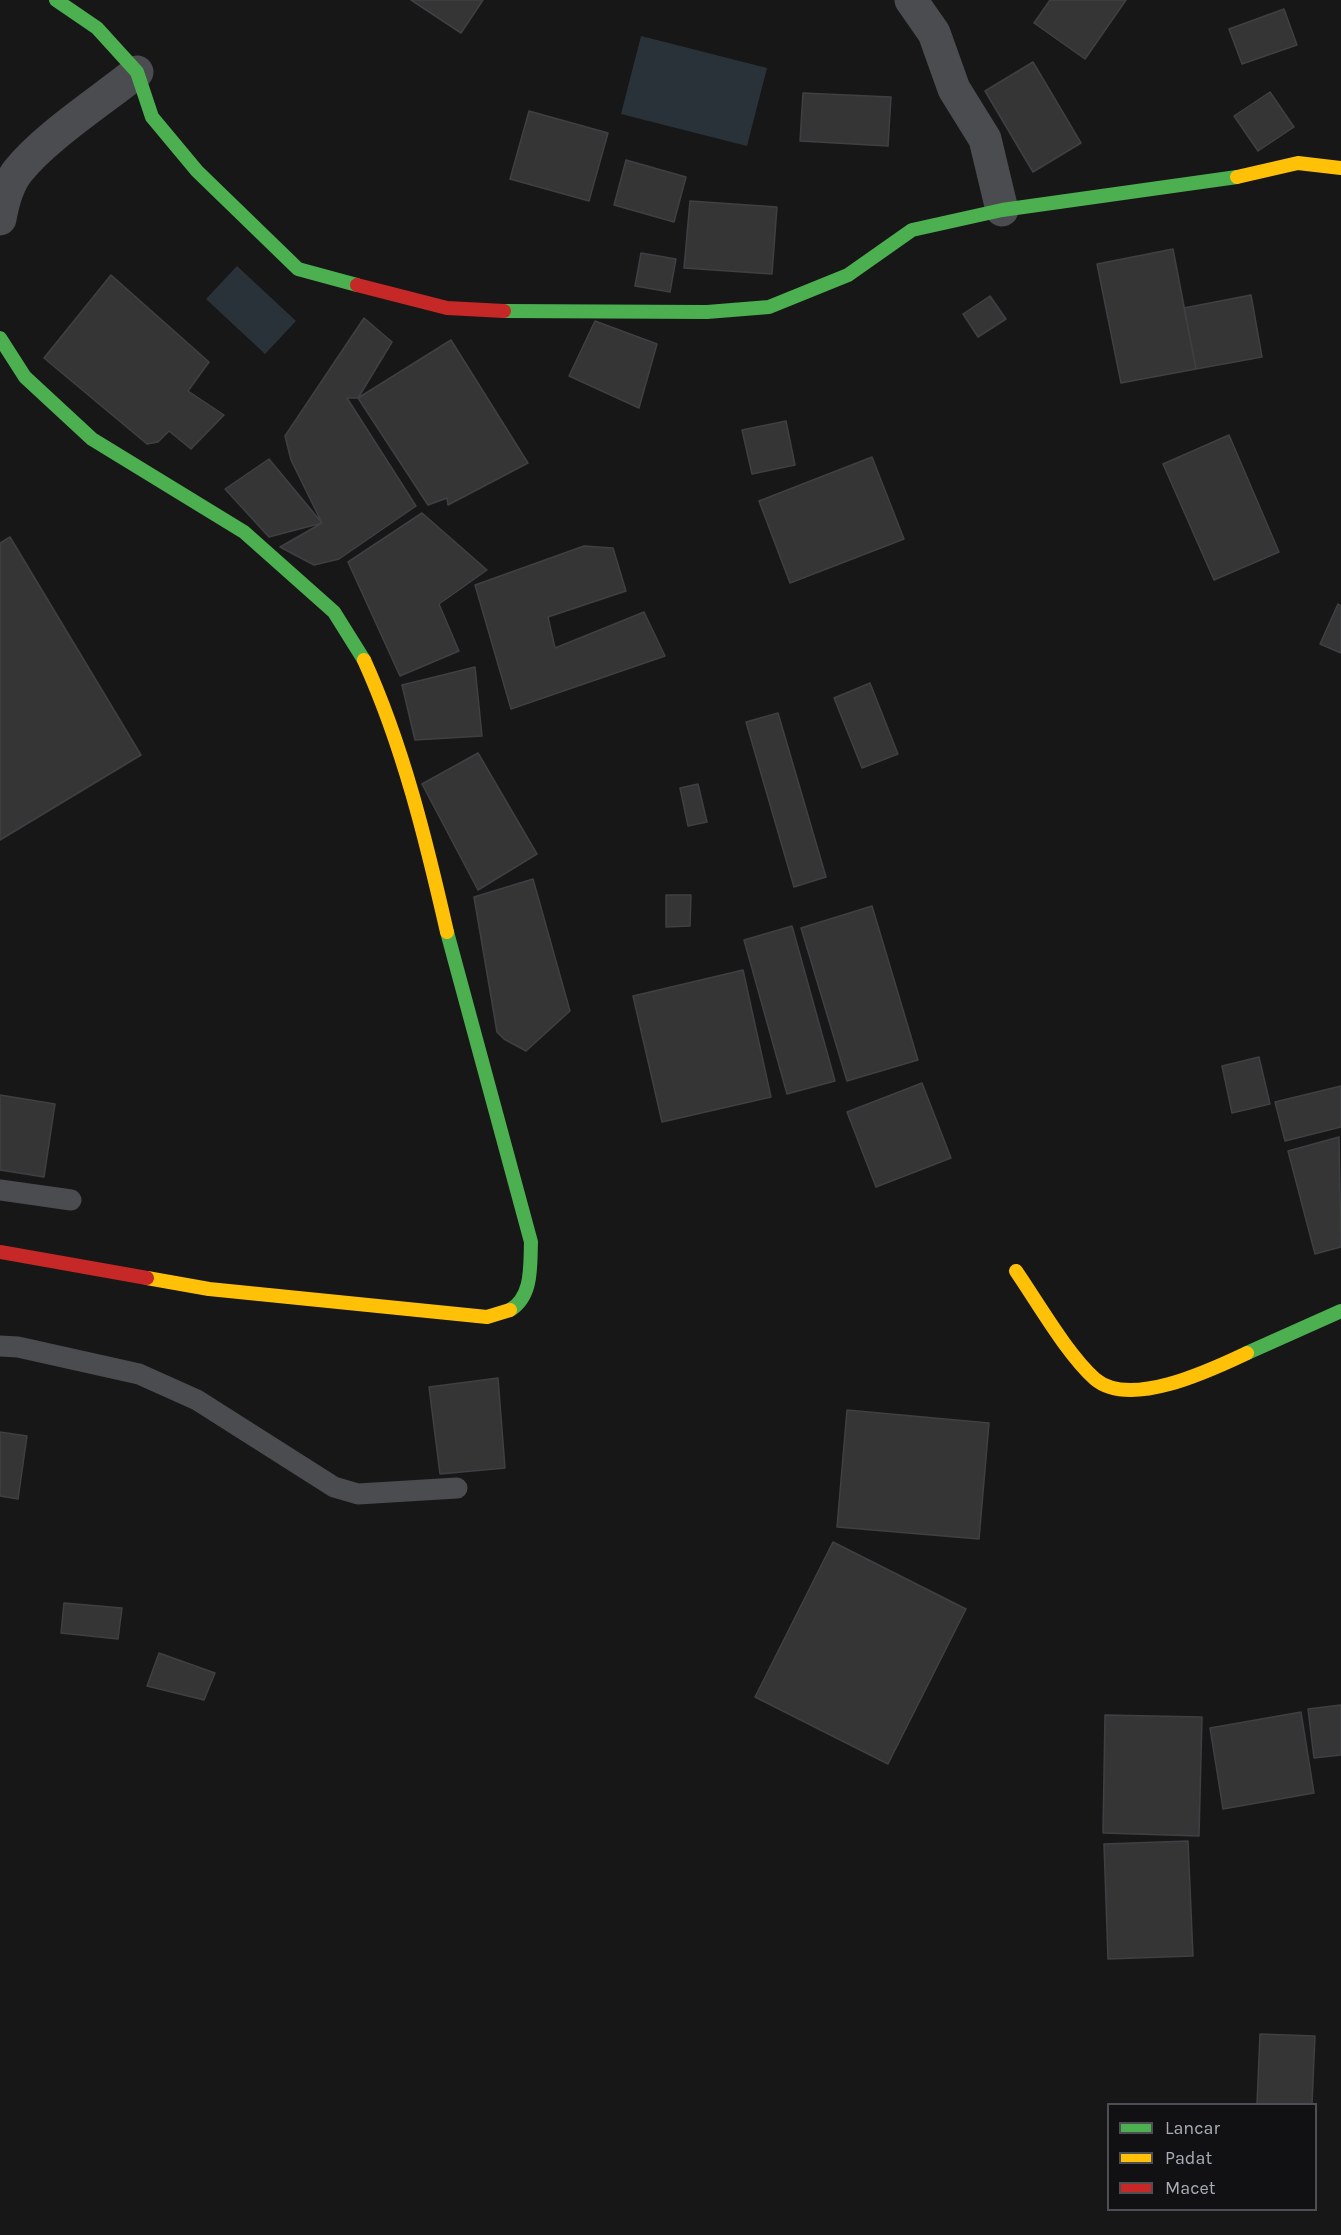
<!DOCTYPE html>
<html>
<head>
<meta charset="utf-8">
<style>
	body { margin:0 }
	#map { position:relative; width:1341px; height:2235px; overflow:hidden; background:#171717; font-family:Karla,sans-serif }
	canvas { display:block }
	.legend { position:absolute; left:1107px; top:2103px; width:210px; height:108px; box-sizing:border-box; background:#111113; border:2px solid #4d4f55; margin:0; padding:8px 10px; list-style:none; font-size:18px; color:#a8adb8 }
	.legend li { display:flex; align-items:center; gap:12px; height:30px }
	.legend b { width:30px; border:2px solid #4d4f55 }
</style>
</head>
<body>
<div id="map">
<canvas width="1341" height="2235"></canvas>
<ul class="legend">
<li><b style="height:8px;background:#4caf50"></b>Lancar</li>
<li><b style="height:8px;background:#ffc107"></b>Padat</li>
<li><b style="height:8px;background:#c62828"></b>Macet</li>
</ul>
</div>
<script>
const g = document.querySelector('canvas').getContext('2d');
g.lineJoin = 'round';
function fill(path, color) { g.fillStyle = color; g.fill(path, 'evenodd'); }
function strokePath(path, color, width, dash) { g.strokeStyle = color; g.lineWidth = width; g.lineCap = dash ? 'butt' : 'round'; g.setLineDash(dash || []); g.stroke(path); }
fill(new Path2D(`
	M641,36L767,68L747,146L621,114Z
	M237,266L296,321L265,354L206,299Z`), '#2a3239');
const building = new Path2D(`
	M411,0H483L461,33Z
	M1050,0H1126L1085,59L1034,23Z
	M1284,9L1297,45L1242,64L1229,29Z
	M1033,62L1081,143L1033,172L985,91Z
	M1270,92L1294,127L1258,151L1234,116Z
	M803,93L891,97L888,146L800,141Z
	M529,111L608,133L589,201L510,179Z
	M626,160L686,177L674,222L614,205Z
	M690,201L777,207L772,274L684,268Z
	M1173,249L1196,369L1121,383L1097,264Z
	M641,253L676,259L670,292L635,286Z
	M111,275L209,362L188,391L224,415L191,449L169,431L158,442L147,444L44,358Z
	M1251,295L1262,357L1196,369L1184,308Z
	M990,296L1006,319L978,337L963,314Z
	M364,318L392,342L358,398H347L416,506L339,559L314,565L280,547L322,523L291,460L285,436Z
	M595,321L657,344L639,408L569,376Z
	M451,340L528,463L448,505L447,498L428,505L358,398Z
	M786,421L795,465L752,474L742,430Z
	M1229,435L1279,552L1214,580L1163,464Z
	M872,457L904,539L790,583L759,501Z
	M269,459L322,523L269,537L225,489Z
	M422,513L487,570L439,604L459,651L400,676L348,562Z
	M10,537L141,755L0,840V543Z
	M584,546L613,548L626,591L548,617L555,648L644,612L665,656L511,709L475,585Z
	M1338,604L1341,606V653L1320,644Z
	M475,667L482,736L415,740L402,685Z
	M870,683L898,754L862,768L834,698Z
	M778,713L826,877L794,887L746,722Z
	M478,753L537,854L478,890L422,784Z
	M698,784L707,822L688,826L680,788Z
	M533,879L570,1011L526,1051L504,1039L497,1032L474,897Z
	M666,895H691L690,926L666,927Z
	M872,906L918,1060L847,1081L801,928Z
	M792,926L835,1081L787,1094L744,940Z
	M743,970L771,1097L662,1122L633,996Z
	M1259,1057L1270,1104L1232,1113L1222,1066Z
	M922,1083L951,1158L876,1187L847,1112Z
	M1341,1086V1127L1285,1141L1275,1102Z
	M0,1095L55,1104L44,1177L0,1170Z
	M1339,1137L1341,1247L1315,1254L1288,1151Z
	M498,1378L505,1468L440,1474L429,1387Z
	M847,1410L989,1423L979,1539L837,1527Z
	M0,1432L27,1436L18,1499L0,1496Z
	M833,1542L966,1609L888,1764L755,1697Z
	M64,1603L122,1608L118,1639L61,1633Z
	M159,1653L215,1673L204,1700L147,1686Z
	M1341,1705V1755L1314,1758L1308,1709Z
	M1301,1712L1314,1793L1223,1809L1210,1728Z
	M1105,1715L1202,1717L1199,1836L1103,1833Z
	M1188,1841L1193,1956L1108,1959L1104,1844Z
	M1260,2034L1315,2036L1312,2104H1257Z`);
fill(building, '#353536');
strokePath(building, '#3f4043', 1.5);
strokePath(new Path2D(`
	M0,1190L71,1200
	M0,1346L18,1347L139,1374L197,1400L334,1487L358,1494L457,1488`), '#4b4c50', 21);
strokePath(new Path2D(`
	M911,0L934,33L954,89L985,139L1002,210
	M0,219C3,202 7,185 18,171C45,137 102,100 137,72`), '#4b4c50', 33);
strokePath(new Path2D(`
	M56,0L97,28L137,72L152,117L197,171L298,269L357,285
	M504,311L707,312L769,307L848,275L912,230L1002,210L1237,177
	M0,338L25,377L92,439L244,532L334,612L364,660
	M447,932L531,1242C530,1266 533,1296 510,1310
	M1247,1353L1341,1311`), '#4caf50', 14);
strokePath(new Path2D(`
	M1237,177L1298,163L1341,168
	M364,660C403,746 426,840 447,932
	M1016,1271C1038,1303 1067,1354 1095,1379C1130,1409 1211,1370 1247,1353
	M147,1278L209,1289L487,1317L510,1310`), '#ffc107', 14);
strokePath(new Path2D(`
	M357,285L447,308L504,311
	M0,1252L147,1278`), '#c62828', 14);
</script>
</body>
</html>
